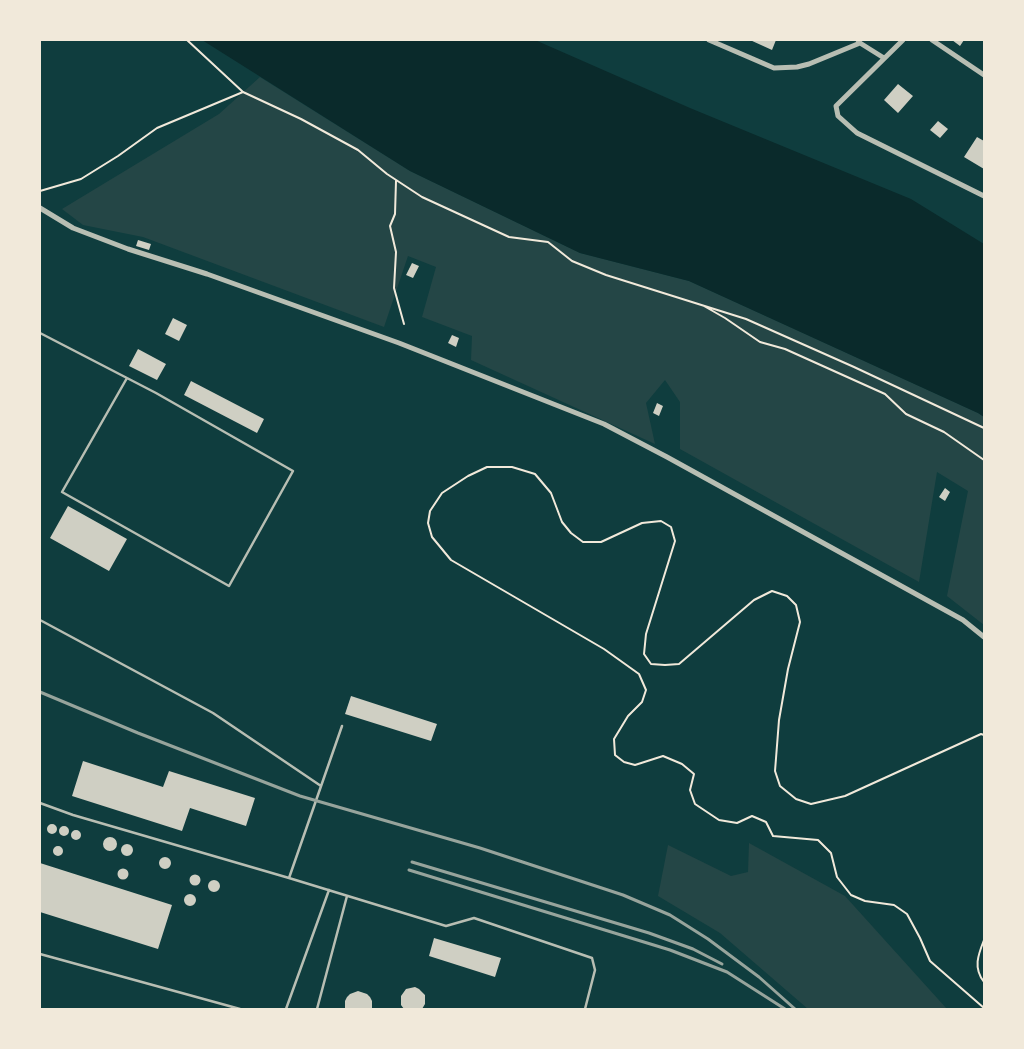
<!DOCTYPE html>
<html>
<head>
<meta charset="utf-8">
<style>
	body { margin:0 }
	#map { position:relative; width:1024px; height:1049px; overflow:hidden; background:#0f3d3e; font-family:Helvetica,sans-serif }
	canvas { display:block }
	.frame { position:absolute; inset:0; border:41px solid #f1e9da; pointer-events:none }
</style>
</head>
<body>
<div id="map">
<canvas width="1024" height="1049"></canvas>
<div class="frame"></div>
</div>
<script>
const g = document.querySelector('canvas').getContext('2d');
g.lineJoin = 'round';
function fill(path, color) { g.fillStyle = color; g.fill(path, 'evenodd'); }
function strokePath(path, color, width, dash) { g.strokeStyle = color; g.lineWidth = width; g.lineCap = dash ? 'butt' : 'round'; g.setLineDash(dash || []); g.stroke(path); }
fill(new Path2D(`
	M260,77L410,171L580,253L689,281L978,413L984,417V625L947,596L968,491L937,472L919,582L680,449V402L665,380L646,403L655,444L471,360L472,336L422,317L436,267L408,256L384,327L143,237L83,225L62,209L219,114Z
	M749,843L845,896L947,1009H808L720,933L658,896L668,845L731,876L748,872Z`), '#244646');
fill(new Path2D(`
	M202,40H535L690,108L911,199L984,244V417L978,413L689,281L580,253L410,171Z`), '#0a2a2b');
fill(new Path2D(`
	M750,40H776L772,50Z
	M952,40H964L960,46Z
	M898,84L913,96L898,113L884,100Z
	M938,121L948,129L940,138L930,130Z
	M977,137L984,141V169L964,157Z
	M138,240L151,244L149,250L136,246Z
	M412,263L419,266L413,278L406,275Z
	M173,318L187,325L179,341L165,334Z
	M452,335L459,338L456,347L448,343Z
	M138,349L166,364L157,380L129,366Z
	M191,381L264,419L257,433L184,395Z
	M657,403L663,406L659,416L653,413Z
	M945,488L950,492L945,501L939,497Z
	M68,506L127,539L109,571L50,538Z
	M351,696L437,724L431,741L345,714Z
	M83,761L163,787L169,771L255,798L246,826L190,808L182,831L72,796Z
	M47 829a5 5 0 1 1 10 0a5 5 0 1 1-10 0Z
	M59 831a5 5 0 1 1 10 0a5 5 0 1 1-10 0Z
	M71 835a5 5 0 1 1 10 0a5 5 0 1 1-10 0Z
	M103 844a7 7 0 1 1 14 0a7 7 0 1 1-14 0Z
	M121 850a6 6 0 1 1 12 0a6 6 0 1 1-12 0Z
	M53 851a5 5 0 1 1 10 0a5 5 0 1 1-10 0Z
	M159 863a6 6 0 1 1 12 0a6 6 0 1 1-12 0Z
	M40,863L172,905L158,949L40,912Z
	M117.5 874a5.5 5.5 0 1 1 11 0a5.5 5.5 0 1 1-11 0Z
	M189.5 880a5.5 5.5 0 1 1 11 0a5.5 5.5 0 1 1-11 0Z
	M208 886a6 6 0 1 1 12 0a6 6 0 1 1-12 0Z
	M184 900a6 6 0 1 1 12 0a6 6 0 1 1-12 0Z
	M434,938L501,958L495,977L429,956Z
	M415,987L419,989L425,995V1004L422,1009H404L401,1005V996L406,989Z
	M358,991L367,994L370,997L372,1001V1009H345V1001L347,997L350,994Z`), '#cfcfc3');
strokePath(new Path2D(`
	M187,40L243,92L301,119L358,150L387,174L422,197L509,237L548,242L572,261L606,275L746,319L854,367L984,428
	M396,181L395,214L390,226L396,252L394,288L404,324
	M40,191L81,179L118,156L157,128L243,92
	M704,306L725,318L760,342L785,349L885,394L906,414L944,432L984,460
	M984,735L981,734L845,796L811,804L796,799L780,786L775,771L779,720L788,669L800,622L796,605L787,596L772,591L754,600L679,664L665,665L651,664L644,654L646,634L675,541L671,527L661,521L642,523L601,542H583L571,533L562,522L551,493L535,474L512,467H487L468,476L442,493L430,511L428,523L432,537L451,560L604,649L639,674L646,690L642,702L628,716L614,739L615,755L624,762L635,765L663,756L682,764L694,774L690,790L695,804L719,820L737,823L752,816L766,822L773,836L818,840L831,853L837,877L851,895L865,901L894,905L907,914L920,938L930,961L984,1008
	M984,940C978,955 973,968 984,982`), '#f1e9da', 2);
strokePath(new Path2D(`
	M40,333L156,393L293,471L229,586L62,492L127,378
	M40,620L213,713L321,786
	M40,803L73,815L289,878L446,926L474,918L592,958L595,970L585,1009
	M289,878L342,726
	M40,954L240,1009
	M286,1009L329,890
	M317,1009L347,896`), '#b8beb3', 2.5);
strokePath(new Path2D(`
	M709,40L774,68L797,67L809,64L860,43
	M858,40L860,43L884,58
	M903,40L836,106L838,116L857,133L984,196
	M932,40L984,75
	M40,208L73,228L128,249L207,274L399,343L604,424L667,457L963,620L984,637`), '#b8beb3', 5);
strokePath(new Path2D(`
	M40,692L138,733L300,796L480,848L623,895L670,915L708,939L759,977L795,1009
	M412,862L649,933L693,949L722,964
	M409,870L670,950L727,972L785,1009`), '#97a49c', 3);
</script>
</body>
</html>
